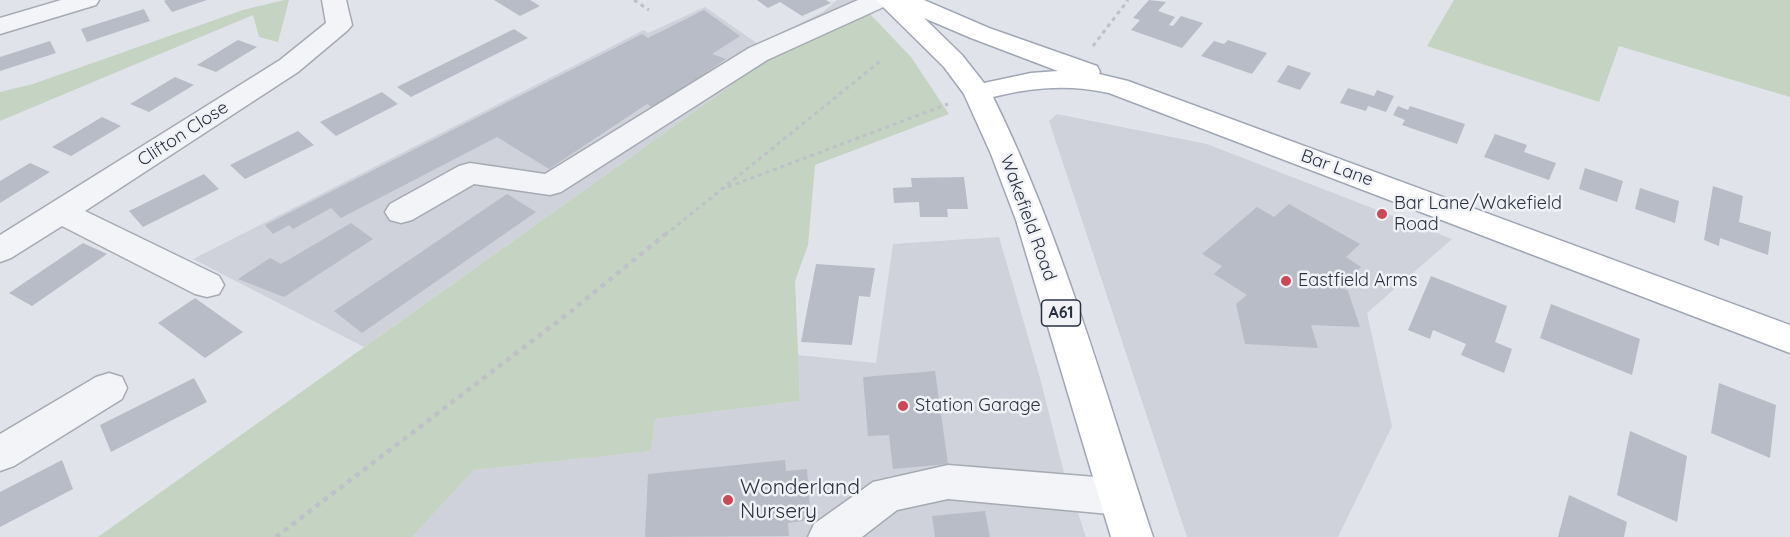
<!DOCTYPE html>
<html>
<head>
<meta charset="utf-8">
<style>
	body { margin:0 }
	canvas { display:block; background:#e0e3e9 }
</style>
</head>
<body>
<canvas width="1790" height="537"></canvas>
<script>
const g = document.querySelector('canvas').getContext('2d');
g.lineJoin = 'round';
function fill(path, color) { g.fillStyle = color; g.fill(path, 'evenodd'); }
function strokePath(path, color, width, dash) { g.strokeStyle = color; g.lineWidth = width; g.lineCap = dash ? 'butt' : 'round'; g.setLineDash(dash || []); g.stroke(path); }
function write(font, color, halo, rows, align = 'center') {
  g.font = font + ' Quicksand,sans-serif'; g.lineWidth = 5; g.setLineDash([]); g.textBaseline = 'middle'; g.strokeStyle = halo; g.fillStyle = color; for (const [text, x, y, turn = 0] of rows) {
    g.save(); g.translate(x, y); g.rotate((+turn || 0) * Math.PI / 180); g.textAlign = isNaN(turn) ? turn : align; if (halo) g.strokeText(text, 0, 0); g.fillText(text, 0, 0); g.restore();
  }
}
fill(new Path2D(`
	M837,0H852L869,13L775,54L364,347L193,259L644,30L648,33L705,7L758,44L823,12Z
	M1057,114L1207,144L1452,239L1367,313L1392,426L1338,537H1187L1049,121Z
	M999,237L1040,378L1063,469L1086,537H412L474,470L651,451L655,419L800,401L798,355L876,363L893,244Z`), '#cfd2db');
fill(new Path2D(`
	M284,0H289L278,42L259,37L253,15L0,121V92L33,84L243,10Z
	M1454,0H1790V97L1619,46L1599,102L1427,46Z
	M869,13L911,57L949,114L815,165L808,245L795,281L800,401L655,419L651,451L474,470L412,537H98L775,54Z`), '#c5d3c2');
fill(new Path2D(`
	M166,0H207L172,12L164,1Z
	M494,0H530L540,6L520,16Z
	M757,0H826L831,3L802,16L780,2L768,8Z
	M1149,0L1166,2L1158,11L1175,17L1169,25L1173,26L1181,16L1203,23L1182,48L1131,30L1140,20L1133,18Z
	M144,9L150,21L87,42L81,29Z
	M704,10L740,36L712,54L726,59L654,109L647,104L549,169L497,137L341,218L331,208L293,229L289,225L273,234L265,225L642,34L648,38Z
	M514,29L528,38L411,97L397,87Z
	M238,40L257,47L216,72L197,65Z
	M1228,40L1267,53L1252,74L1201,56L1214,41L1224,44Z
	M50,41L56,53L0,71V57Z
	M1288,65L1311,73L1300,90L1277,82Z
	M175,77L194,85L149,112L130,104Z
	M1348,88L1374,96L1377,90L1394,96L1386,112L1368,106L1366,111L1340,103Z
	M382,92L398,104L336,136L320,122Z
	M1398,106L1408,110L1410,106L1465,124L1457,144L1402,125L1405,120L1393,115Z
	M102,117L121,126L71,156L52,147Z
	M298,131L314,145L245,179L230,165Z
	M1495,134L1527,145L1524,152L1556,163L1549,180L1484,157Z
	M30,163L50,172L0,203V181Z
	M1585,168L1623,181L1617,202L1579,189Z
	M204,174L219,189L143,227L129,211Z
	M964,177L968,209H947L948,217H920L919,202L894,203L893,188L912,187L911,178Z
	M1713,186L1743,196L1739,222L1771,232L1768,255L1720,238L1719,246L1704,240Z
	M1640,188L1679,201L1675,223L1635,209Z
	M507,194L536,212L362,333L334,311Z
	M1289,204L1360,244L1346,257L1361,267L1341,287L1348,291L1360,327L1311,325L1318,348L1245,344L1236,304L1247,295L1214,274L1222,266L1202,254L1257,207L1274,217Z
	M351,223L373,239L284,297L238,279L270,258L281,264Z
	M83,243L107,254L32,306L9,293Z
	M816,264L875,268L870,297L859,296L852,345L801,342Z
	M1431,276L1507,306L1495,342L1512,349L1504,373L1461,355L1466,344L1433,330L1430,339L1408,330Z
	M195,298L243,332L205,358L158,323Z
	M1551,304L1640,339L1632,375L1540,338Z
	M935,371L948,464L893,469L889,435L868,436L863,377Z
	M194,378L207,402L111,452L100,425Z
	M1719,383L1776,405L1770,458L1711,433Z
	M1630,431L1687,456L1677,522L1617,495Z
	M62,460L73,489L0,527V492Z
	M785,460L786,471L807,469L811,520L788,523L789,536L645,537L648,474Z
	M1569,495L1627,522L1624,537H1558Z
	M985,511L990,537H935L932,516Z`), '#b8bcc6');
const minor = new Path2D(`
	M61,0H99L96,5L0,34V18Z
	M322,0H346L352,25L348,30L298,72L85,211L219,276L224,285L219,294L207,297L195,294L62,226L11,258L0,262V235L280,60L326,23Z
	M858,0H891L888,5L767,60L561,192L550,195L474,184L412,220L401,223L390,220L385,212L390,204L459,166L470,163L545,174L749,48Z
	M109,373L122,377L127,388L122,399L14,466L0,471V434L96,377Z
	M948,465L1120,479L1134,484L1140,497L1134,510L1120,515L948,499L897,510L862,537H808L814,524L873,482Z`);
const major = new Path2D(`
	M876,0H924L989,28L1097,66L1100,72L1099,74L1128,81L1790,325V353L1109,93C1069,84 1032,87 993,97C1062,237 1104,389 1153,537H1111L1016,220L991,154L964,94L944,67ZM924,18L971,38L1058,71L1031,73L984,83L962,55Z`);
strokePath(minor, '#a5aab3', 3);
strokePath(major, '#a0a7b4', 3);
strokePath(new Path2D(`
	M634,0L649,10
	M1093,46L1128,0
	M728,187L948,104
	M665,235L883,59`), '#bec1c7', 3, [4, 4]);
strokePath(new Path2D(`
	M276,537L570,312L667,233`), '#bec1c7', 4.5, [5, 5]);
fill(minor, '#f3f4f7');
fill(major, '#fff');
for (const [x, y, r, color] of [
	[1382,214,6,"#cb4856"],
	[1286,281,6,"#cb4856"],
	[903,406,6,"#cb4856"],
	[728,500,6,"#cb4856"]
]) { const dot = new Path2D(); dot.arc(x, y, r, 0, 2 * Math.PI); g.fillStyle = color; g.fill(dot); strokePath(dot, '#f0f2f6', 2); }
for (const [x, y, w] of [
	[1061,313,39]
]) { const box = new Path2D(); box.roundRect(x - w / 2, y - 13, w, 26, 4.5); g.fillStyle = '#f0f2f6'; g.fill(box); strokePath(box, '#293140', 1.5); }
write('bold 16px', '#293140', null, [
	["A61",1061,313]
]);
write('18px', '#293140', '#f0f2f6', [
	["Clifton Close",183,134,-33],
	["Bar Lane",1337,168,20],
	["Wakefield Road",1028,218,70]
]);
write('18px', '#293140', '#f0f2f6', [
	["Bar Lane/Wakefield",1394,204],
	["Road",1394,225],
	["Eastfield Arms",1298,281],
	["Station Garage",915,406]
], 'left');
write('21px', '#293140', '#f0f2f6', [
	["Wonderland",740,488],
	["Nursery",740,512]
], 'left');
</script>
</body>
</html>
